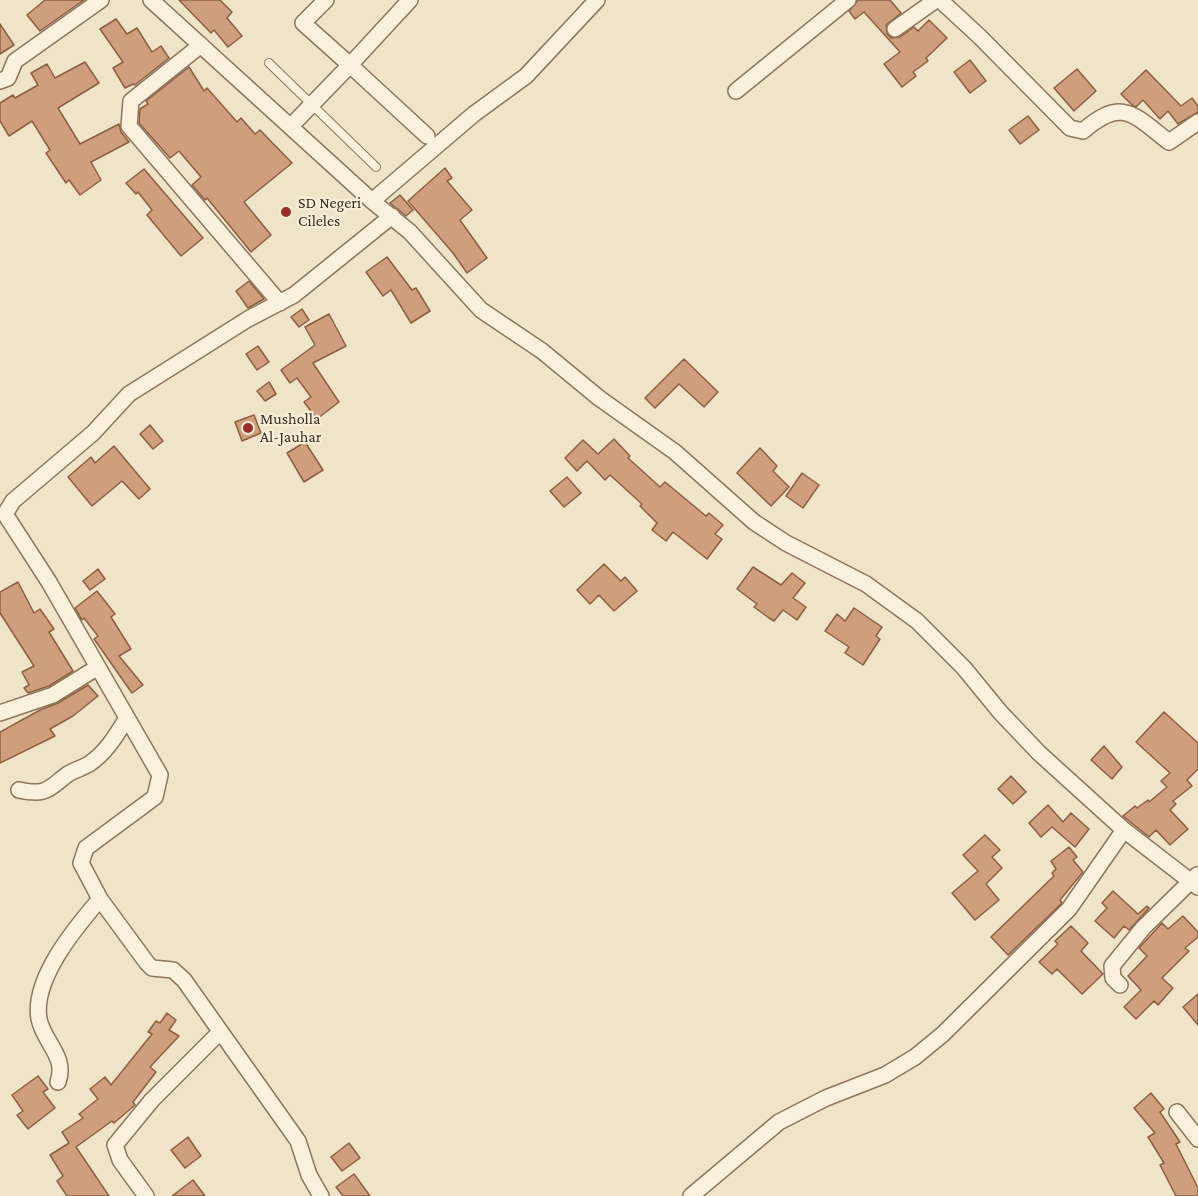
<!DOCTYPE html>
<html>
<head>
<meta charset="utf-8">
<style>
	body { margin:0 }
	canvas { display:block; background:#f0e4c8 }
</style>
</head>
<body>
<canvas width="1198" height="1196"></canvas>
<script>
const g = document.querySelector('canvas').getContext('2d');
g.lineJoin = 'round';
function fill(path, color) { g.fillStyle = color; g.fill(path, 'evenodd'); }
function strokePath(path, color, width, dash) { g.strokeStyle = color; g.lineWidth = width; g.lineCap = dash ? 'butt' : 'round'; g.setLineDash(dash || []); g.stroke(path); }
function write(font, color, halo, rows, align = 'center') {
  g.font = font + ' "Crimson Pro",serif'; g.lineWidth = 4.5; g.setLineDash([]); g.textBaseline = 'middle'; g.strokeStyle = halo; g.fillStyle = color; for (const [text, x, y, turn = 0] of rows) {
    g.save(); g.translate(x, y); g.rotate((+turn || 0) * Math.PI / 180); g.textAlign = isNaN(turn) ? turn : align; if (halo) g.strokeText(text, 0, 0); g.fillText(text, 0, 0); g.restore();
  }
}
const building = new Path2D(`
	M45,0H84L40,31L27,15Z
	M179,0H220L232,12L227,18L242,36L228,47L214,30L211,33Z
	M858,0H890L901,13L886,25L887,34L891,38L900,37L914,27L918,31L929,20L947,38L926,58L928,61L913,72L916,76L902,87L884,64L900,52L864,12L855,19L849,11Z
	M116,19L127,34L137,28L152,52L161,46L169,58L135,85L133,84L125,88L113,68L123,62L100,29Z
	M0,24L14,45L0,54Z
	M970,60L986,81L970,93L954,72Z
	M85,62L99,83L58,108L80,144L119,124L121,132L129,142L91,162L101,180L80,195L69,180L66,183L46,153L50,150L32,121L9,136L0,121V103L13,95L15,98L38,85L31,73L47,64L55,78Z
	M189,67L204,91L207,88L237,122L241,118L255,134L260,130L292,163L244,202L271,235L251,252L207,198L205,200L192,185L201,177L179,151L170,158L139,123L140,109L148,104L146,101Z
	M1077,69L1096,91L1074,111L1054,88Z
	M1146,70L1181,106L1192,98L1198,106V112L1178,124L1168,111L1160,119L1143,100L1136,107L1132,105L1121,94Z
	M1028,116L1039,130L1020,144L1009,130Z
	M445,168L452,178L447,181L472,210L460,220L487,258L467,273L453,253L408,201Z
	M144,169L203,238L181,256L147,215L152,210L138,192L136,194L126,183Z
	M400,195L413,210L406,216L390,203Z
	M387,257L412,290L416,288L430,311L411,323L391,290L383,296L366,272Z
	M249,281L264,299L248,308L236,291Z
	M302,309L309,320L299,327L291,317Z
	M329,314L346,346L313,363L339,402L317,419L304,402L311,397L297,378L290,383L281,370L315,345L305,327Z
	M258,346L269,362L257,370L246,354Z
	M684,359L718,392L704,407L679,384L655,408L645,398Z
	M269,382L276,394L265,401L257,391Z
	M254,415L261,433L242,441L235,422Z
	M150,425L163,441L153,449L140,434Z
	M614,439L630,456L628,458L660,487L665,482L706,516L709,513L723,525L715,534L722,539L707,559L673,532L666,541L652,530L657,523L640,506L642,504L610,475L605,480L587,461L577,471L565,458L583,440L598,454Z
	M305,442L323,470L304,482L287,453Z
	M114,446L150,489L139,499L122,481L92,506L68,477L91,457L95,463Z
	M760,448L777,466L773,471L789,487L771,506L737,473Z
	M802,473L819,485L803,508L786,496Z
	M567,477L581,493L564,507L550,491Z
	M604,564L621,581L625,577L637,591L614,611L599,595L590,604L577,590Z
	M753,567L781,585L792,573L805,583L793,598L806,607L797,620L783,610L774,621L769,618L754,607L757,604L737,589Z
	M98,569L105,579L90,590L83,581Z
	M18,582L34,613L40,609L54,629L49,632L73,671L49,686L28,693L24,688L29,685L22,672L34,666L0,613V592Z
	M97,591L115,614L111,617L131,649L119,656L143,685L132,693L94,639L98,636L84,618L82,620L75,608Z
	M854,608L882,627L876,636L880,639L863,665L845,653L849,647L825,631L837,614L845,621Z
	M88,685L98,696L73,716L50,729L55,736L0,763V732L40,710L58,703Z
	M1164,712L1198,743V769L1187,780L1192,786L1173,801L1176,804L1170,810L1188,829L1170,845L1156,830L1149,837L1123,816L1135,806L1137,808L1148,800L1149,802L1167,787L1161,781L1170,773L1136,742Z
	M1104,746L1122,767L1112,779L1091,760Z
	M1011,776L1026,792L1013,804L998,789Z
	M1048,805L1063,822L1071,813L1089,829L1075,847L1052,827L1041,837L1029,823Z
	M985,835L1000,850L992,857L1002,868L986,884L999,900L975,920L952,893L978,871L963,855Z
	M1069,847L1077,857L1073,860L1083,872L1060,900L1062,903L1008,955L991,937L1054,876L1052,873L1056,869L1051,861Z
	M1113,891L1138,914L1147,906L1149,908L1129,930L1124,926L1114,938L1095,921L1107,908L1102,903Z
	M1183,916L1198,932V937L1185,948L1189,951L1162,978L1173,988L1158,1005L1154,1001L1136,1019L1124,1007L1141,990L1128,976L1147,956L1139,948L1162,923L1168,929Z
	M1071,926L1088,943L1081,951L1103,974L1082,994L1057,969L1052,974L1039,962L1058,944L1055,941Z
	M1198,994V1025L1183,1007Z
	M167,1013L176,1020L169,1030L179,1036L150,1067L156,1072L133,1102L135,1105L114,1123L112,1121L76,1147L109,1196H67L57,1181L63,1176L50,1155L69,1143L62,1132L83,1118L79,1114L98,1099L90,1089L105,1077L111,1085L152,1034L148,1032L156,1021L160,1023Z
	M38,1076L48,1089L43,1092L55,1108L28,1129L17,1115L23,1111L12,1095Z
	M1151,1093L1164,1109L1160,1112L1180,1142L1176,1144L1198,1188V1196H1176L1160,1165L1164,1163L1148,1137L1155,1133L1134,1108Z
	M188,1137L201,1156L185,1168L171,1150Z
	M349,1143L360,1158L342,1171L331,1157Z
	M354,1174L370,1196H343L336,1187Z
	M193,1180L205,1196H172Z`);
fill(building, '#cf9f7d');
strokePath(building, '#8d5f41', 1.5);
const service = new Path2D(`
	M269,63L376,167`);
const minor = new Path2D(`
	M151,0L372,201L410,232L481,310L542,351L599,398L675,452L754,522L786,543L866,584L917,621L964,668L1000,712L1039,753L1124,830L1198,887
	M410,0L350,65L427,136
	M940,0L980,37L1070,128L1083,131C1122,97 1133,114 1169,142L1198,122
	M895,29L936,0
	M201,45L131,101L129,126L280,303
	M0,81L8,78L15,61L101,0
	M736,91L848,0
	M291,126L350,65L303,23L326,0
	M372,201L474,114L526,76L597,0
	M0,713L53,695L98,667
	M19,790C47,796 48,789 68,774C75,770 82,768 89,764C107,752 116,735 127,718
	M1120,985L1113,978L1112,966L1143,928L1197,875
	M58,1082C67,1056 44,1043 39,1019C32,979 76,927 100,899
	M1177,1112L1198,1139
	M146,1196L120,1160L115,1145L152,1100L219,1033
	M321,1196L309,1175L298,1141L184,980L173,970L152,968L147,963L100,899L81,863L86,848L155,797L160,775L49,582L5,514L13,501L93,433L129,394L248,319L294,295L392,216
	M691,1196L779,1122L826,1098L885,1075L915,1057L943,1034L1069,909L1124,830`);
strokePath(service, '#8d765c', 10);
strokePath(minor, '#8d765c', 18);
strokePath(service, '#faf1dc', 8);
strokePath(minor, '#faf1dc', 15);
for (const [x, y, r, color] of [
	[286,212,6,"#9e2a2b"],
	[248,428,6,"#9e2a2b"]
]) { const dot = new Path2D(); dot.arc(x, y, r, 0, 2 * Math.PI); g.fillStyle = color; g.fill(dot); strokePath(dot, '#f7eed8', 2); }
write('16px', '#3d2e20', '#f7eed8', [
	["SD Negeri",298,203],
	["Cileles",298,221],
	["Musholla",260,419],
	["Al-Jauhar",260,437]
], 'left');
</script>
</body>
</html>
